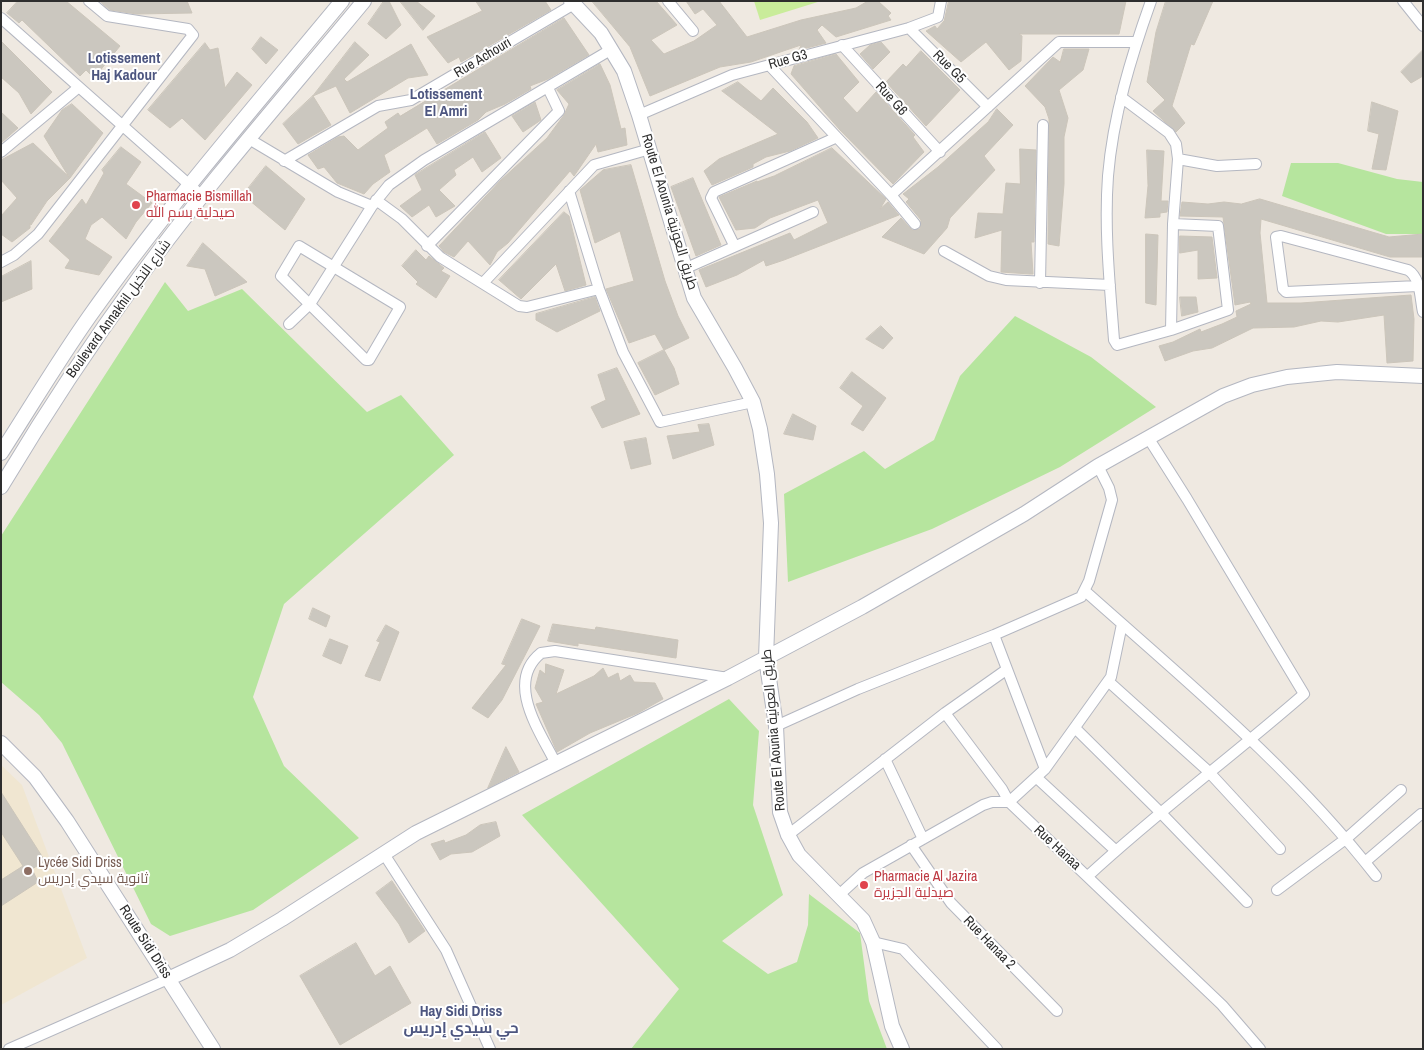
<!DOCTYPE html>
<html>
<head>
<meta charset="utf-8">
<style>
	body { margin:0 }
	#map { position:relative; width:1424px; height:1050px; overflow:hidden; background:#efe9e1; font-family:"Archivo Narrow",sans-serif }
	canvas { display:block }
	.frame { position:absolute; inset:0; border:2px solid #2e2e2e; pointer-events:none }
</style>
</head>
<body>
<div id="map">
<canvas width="1424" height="1050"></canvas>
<div class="frame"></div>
</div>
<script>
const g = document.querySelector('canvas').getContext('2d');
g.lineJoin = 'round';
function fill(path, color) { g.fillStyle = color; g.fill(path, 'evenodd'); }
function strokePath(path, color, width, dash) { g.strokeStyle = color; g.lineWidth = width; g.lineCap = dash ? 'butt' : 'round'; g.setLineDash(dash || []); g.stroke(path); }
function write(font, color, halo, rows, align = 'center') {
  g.font = font + ' "Archivo Narrow",Cairo,sans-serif'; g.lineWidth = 4; g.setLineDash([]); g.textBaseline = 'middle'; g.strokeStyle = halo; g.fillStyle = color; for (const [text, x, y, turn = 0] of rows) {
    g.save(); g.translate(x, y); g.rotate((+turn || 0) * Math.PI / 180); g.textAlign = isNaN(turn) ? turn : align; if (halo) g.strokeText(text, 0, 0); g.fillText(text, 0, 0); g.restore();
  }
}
fill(new Path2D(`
	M1,765L22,785L87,958L1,1005Z`), '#f0e6d1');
fill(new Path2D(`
	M1291,163H1338L1397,179L1423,182V234H1386L1282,196Z
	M165,282L188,311L242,289L367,412L401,395L454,455L284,604L253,697L284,766L359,838L253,910L170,936L151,924L62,743L39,715L1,682V536Z
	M1015,316L1091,357L1156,407L1060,467L932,529L788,582L784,494L864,451L885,469L934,440L960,376Z
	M729,699L759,731L753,805L783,895L722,941L768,974L797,962L808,925L809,894L860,933L869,1001L887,1049H631L679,989L522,815Z`), '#b6e59e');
fill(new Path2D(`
	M754,1H821L760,20Z`), '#c9ec9a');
const building = new Path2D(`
	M18,1H66L120,46L94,78L86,70L80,76L22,20L19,23L7,13Z
	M100,1H187L192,13L137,14L110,10Z
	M384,1H389L401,25L386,39L368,24Z
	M400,1H416L435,16L423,30Z
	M476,1H545L551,10L461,62L459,57L448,63L427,37L482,11Z
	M592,1H656L677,25L651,40L664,54L694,41L717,25L703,9L695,14L686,1H719L747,37L801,20L856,8L868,1H878L891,13L888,16L891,20L836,37L822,25L817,30L826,43L799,50L801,45L751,62L720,67L650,96L630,47Z
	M949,1H1126L1119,34H1019L1022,36L1021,61L1009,70L986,42L961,62L926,31L935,26L937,29L944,21Z
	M1166,1H1213L1194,45L1191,44L1172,106L1185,123L1176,132L1153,111L1165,100L1147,82L1156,32Z
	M564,18L589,55L548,79L530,86L531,89L505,104L486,112L478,120L437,144L427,128L384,155L390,172L373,184L364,194L337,183L324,167L318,169L308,155L338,137L344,136L358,150L388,128L385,122L398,113L400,116Z
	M261,37L278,50L266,64L252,49Z
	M1,41L52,92L31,114L19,93L1,77Z
	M355,42L369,55L344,79L347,82L411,44L428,75L408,78L350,113L336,86L313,96Z
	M881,42L890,52L873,69L860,54L870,45Z
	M205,43L210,50L218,48L225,88L237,72L252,85L205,140L182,118L170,128L148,110Z
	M1064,49H1089L1083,70L1059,90L1068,118L1064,137V184L1059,246L1048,244L1049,119L1045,107L1025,86L1053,57L1060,62Z
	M1423,50V76L1411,83L1401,72Z
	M921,51L960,90L926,126L886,82L903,64L906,67Z
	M836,54L859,82L843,98L857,113L876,92L915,135L913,137L924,152L893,184L840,130L791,74L794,66Z
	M600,64L610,85L621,129L625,128L627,145L598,152L596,144L574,176L570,171L508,243L497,252L490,265L468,241L454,257L444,252L439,246L501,180L547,138L564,115L569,104L557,90Z
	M738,82L761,101L773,88L807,122L818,138L790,151L766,157L753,164V167L712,185L704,171L719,159L778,134L722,91Z
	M313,96L331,125L298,144L283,124Z
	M535,102L541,120L523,132L512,116Z
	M1372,102L1398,111L1386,170L1372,169L1379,134L1368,131Z
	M72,104L103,133L70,178L47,201L31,225L30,223V228L12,242L1,234V216L17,198L1,180V160L33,143L69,177L44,136L62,110Z
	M997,109L1013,125L984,156L995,170L950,218L947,228L924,254L882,237L901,218L912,230L920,229L921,220L906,202L909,199L903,194L938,167L988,122Z
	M1,112L18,128L1,143Z
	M485,132L501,158L482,172L473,157L454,170L456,175L439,190L455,206L436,217L429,205L412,217L400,206L422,190L415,175Z
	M121,147L141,162L126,184L152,203L136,222L126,239L102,217L91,225L85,239L112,257L99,275L65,268L70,260L49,241L82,199L86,205L104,173L102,170Z
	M832,148L886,199L880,209L888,202L899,215L784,260L766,266L764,260L737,275L706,287L699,270L790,233L794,240L828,223L818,200L770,218L755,228L736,230L719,197L757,181V182L774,176Z
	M1020,149L1036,150L1034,242H1031L1033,274H1030L1001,272L1002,230L975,238L978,213L1003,214L1006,183L1020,184Z
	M1147,150L1164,151L1161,201H1168L1167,212L1160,213V217L1145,218L1148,186Z
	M631,165L665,281L678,316L689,338L664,350L655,334L629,343L606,289L634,281L620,231L595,243L580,190L603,170Z
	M266,166L305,199L285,230L243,195Z
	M693,178L721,245L696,256L671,187Z
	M1260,199L1389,237L1423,234V257H1390L1261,219L1260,233L1267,303H1301L1411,295L1414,319L1413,361L1387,363L1384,315L1338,322L1321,321L1294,327L1253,328L1212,348L1193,351L1165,361L1159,346L1173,342L1200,329L1201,332L1222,324L1237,317L1236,311L1251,304L1250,302L1235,305L1223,217L1180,216L1182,202L1208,204L1224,202L1241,204Z
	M564,212L569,216L586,285L565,291L556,264L521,299L499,280Z
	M1146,234L1158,235L1156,305L1146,303Z
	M1180,236L1212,237L1217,278L1198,279V250L1180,253Z
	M203,243L247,282L215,296L205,269L187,266Z
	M416,250L426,260L429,256L444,268L441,271L450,276L436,298L416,284L418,282L402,266Z
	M31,261L32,289L1,302V277Z
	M595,297L600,311L557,332L536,320V314Z
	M1180,297H1196L1198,312L1182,316Z
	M881,326L893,338L883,349L866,339Z
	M664,350L674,368L679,384L655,395L638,363Z
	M617,368L640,414L602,428L591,407L606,400L598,375Z
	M852,372L886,398L863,431L851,424L863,406L840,388Z
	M793,414L816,426L813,440L784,434Z
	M709,424L714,445L673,459L667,436L700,432L698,425Z
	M646,438L651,464L631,469L624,442Z
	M313,608L330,616L326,627L309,619Z
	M522,619L540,626L502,700L488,718L472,708L506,665L502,664Z
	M553,624L595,630L596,627L678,640L676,658L578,643V646L548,641Z
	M386,625L399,632L380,681L365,676L380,642L377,641Z
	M330,639L348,646L341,664L323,656Z
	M546,664L564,670L556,694L594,676L603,668L608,678L618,673L620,681L630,675L634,682L655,683L663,699L638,713L590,733L557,752L536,704L543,702L535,688L540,670L545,674Z
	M506,747L519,772L488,788Z
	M1,792L45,861L32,869L38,882L1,906V880L23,866L1,832Z
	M496,822L500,836L472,852L451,854L440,860L431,844L444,840L445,843L466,835L480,825Z
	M392,881L425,931L409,943L399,924L376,893Z
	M356,943L375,976L390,966L411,1003L340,1045L300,976Z`);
fill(building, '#cbc7bf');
strokePath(building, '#cbc5ba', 1);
const street = new Path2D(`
	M668,1L693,31
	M1151,1C1131,57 1113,116 1108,176C1104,230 1110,286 1114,340L1117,345L1171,330L1228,310L1218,226L1173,224
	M1403,1L1423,26
	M1,18L202,196
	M909,28L988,107
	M842,45L940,152
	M770,66L891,195L915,224
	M1121,97L1169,133L1176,144L1178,159L1173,224L1171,330
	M639,115L732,75L909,28L938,17L941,1
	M249,139L338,192L372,206
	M1,152L79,87
	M1178,159L1217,166L1256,164
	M284,161L378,106L411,100L574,4
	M569,191L599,289L623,352L660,422L753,402
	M891,195L1059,42H1137
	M376,200L402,219L440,257L519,306L527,307L599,289
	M734,245L711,198L714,192L835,138
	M299,246L400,307L369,360H366L281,276Z
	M427,246L559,111L548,88
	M944,251L989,276L1006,280L1110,285
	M1,262L14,255L38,234L193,35L188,29L107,16L89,1
	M684,269L813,212
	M483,283L594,165L650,149
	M1040,283L1043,125
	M1418,286L1286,292L1283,289L1276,237L1281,236L1408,270C1421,278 1420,299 1423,312
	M289,324L310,304L372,206L389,185L424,160L612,49
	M1085,591C1186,681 1292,768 1376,876
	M994,635L1045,769
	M1108,681L1208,771L1280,849
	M945,713L1006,670
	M776,726L858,689L994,635L1081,597L1089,581L1112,500L1109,488L1098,466
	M1076,729L1160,812L1247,902
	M885,759L923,839
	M556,764C541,733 504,683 541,653L555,651L728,678
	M1037,778L1115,850
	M788,835L945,713L1002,789L1009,802L1045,769L1111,677L1122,624
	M911,845L951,903L1057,1011
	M384,854L446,950L490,1049
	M1365,862L1421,814
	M1088,876C1157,812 1233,756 1304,694L1187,499L1149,439
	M1277,890L1347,838L1401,790
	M839,895L863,873L983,805L992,802H1009L1222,1005L1260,1049
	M873,942L903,949L997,1049
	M9,1049L168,979`);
const secondary = new Path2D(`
	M571,1L601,33L624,71L639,115L694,298L735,368L753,402L760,429L767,474L771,523L766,658L776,726L780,812L788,835L799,855L863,920L873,942L892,1026L902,1049
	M1,453C30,408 58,361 89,317C167,207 256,105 342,1
	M1,487C44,415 90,345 139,278C209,182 288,93 364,1
	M1,743L35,777L67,821L213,1049
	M168,979L230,950L282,919L416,833L728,678L862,607L1024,514L1098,466L1223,396L1252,385L1287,377L1337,372L1423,376`);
strokePath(street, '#b4b7c1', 12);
strokePath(secondary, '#b4b7c1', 16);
strokePath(street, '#fff', 10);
strokePath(secondary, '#fff', 14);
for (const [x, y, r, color] of [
	[136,205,5,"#e0444e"],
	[28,871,5,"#8d6e63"],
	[864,885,5,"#e0444e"]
]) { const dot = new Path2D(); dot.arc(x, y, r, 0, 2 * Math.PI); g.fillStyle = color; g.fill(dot); strokePath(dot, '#fff', 2); }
write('14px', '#2e2e2e', '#fff', [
	["Rue Achouri",483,58,-31],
	["Rue G3",788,60,-16],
	["Rue G5",949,67,45],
	["Rue G6",891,99,48],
	["Route El Aounia طريق العونية",669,212,73],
	["Boulevard Annakhil شارع النخيل",119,309,-54],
	["Route El Aounia طريق العونية",774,730,-95],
	["Rue Hanaa",1057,848,43],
	["Route Sidi Driss",145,942,57],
	["Rue Hanaa 2",989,943,46]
]);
write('14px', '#be3a42', '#fff', [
	["Pharmacie Bismillah",146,197],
	["صيدلية بسم الله",146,213],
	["Pharmacie Al Jazira",874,877],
	["صيدلية الجزيرة",874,893]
], 'left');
write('14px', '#785e54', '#fff', [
	["Lycée Sidi Driss",38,863],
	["ثانوية سيدي إدريس",38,879]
], 'left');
write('bold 15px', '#4d5680', '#fff', [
	["Lotissement",124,59],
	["Haj Kadour",124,76],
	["Lotissement",446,95],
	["El Amri",446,112],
	["Hay Sidi Driss",461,1012],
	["حي سيدي إدريس",461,1029]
]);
</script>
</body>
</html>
